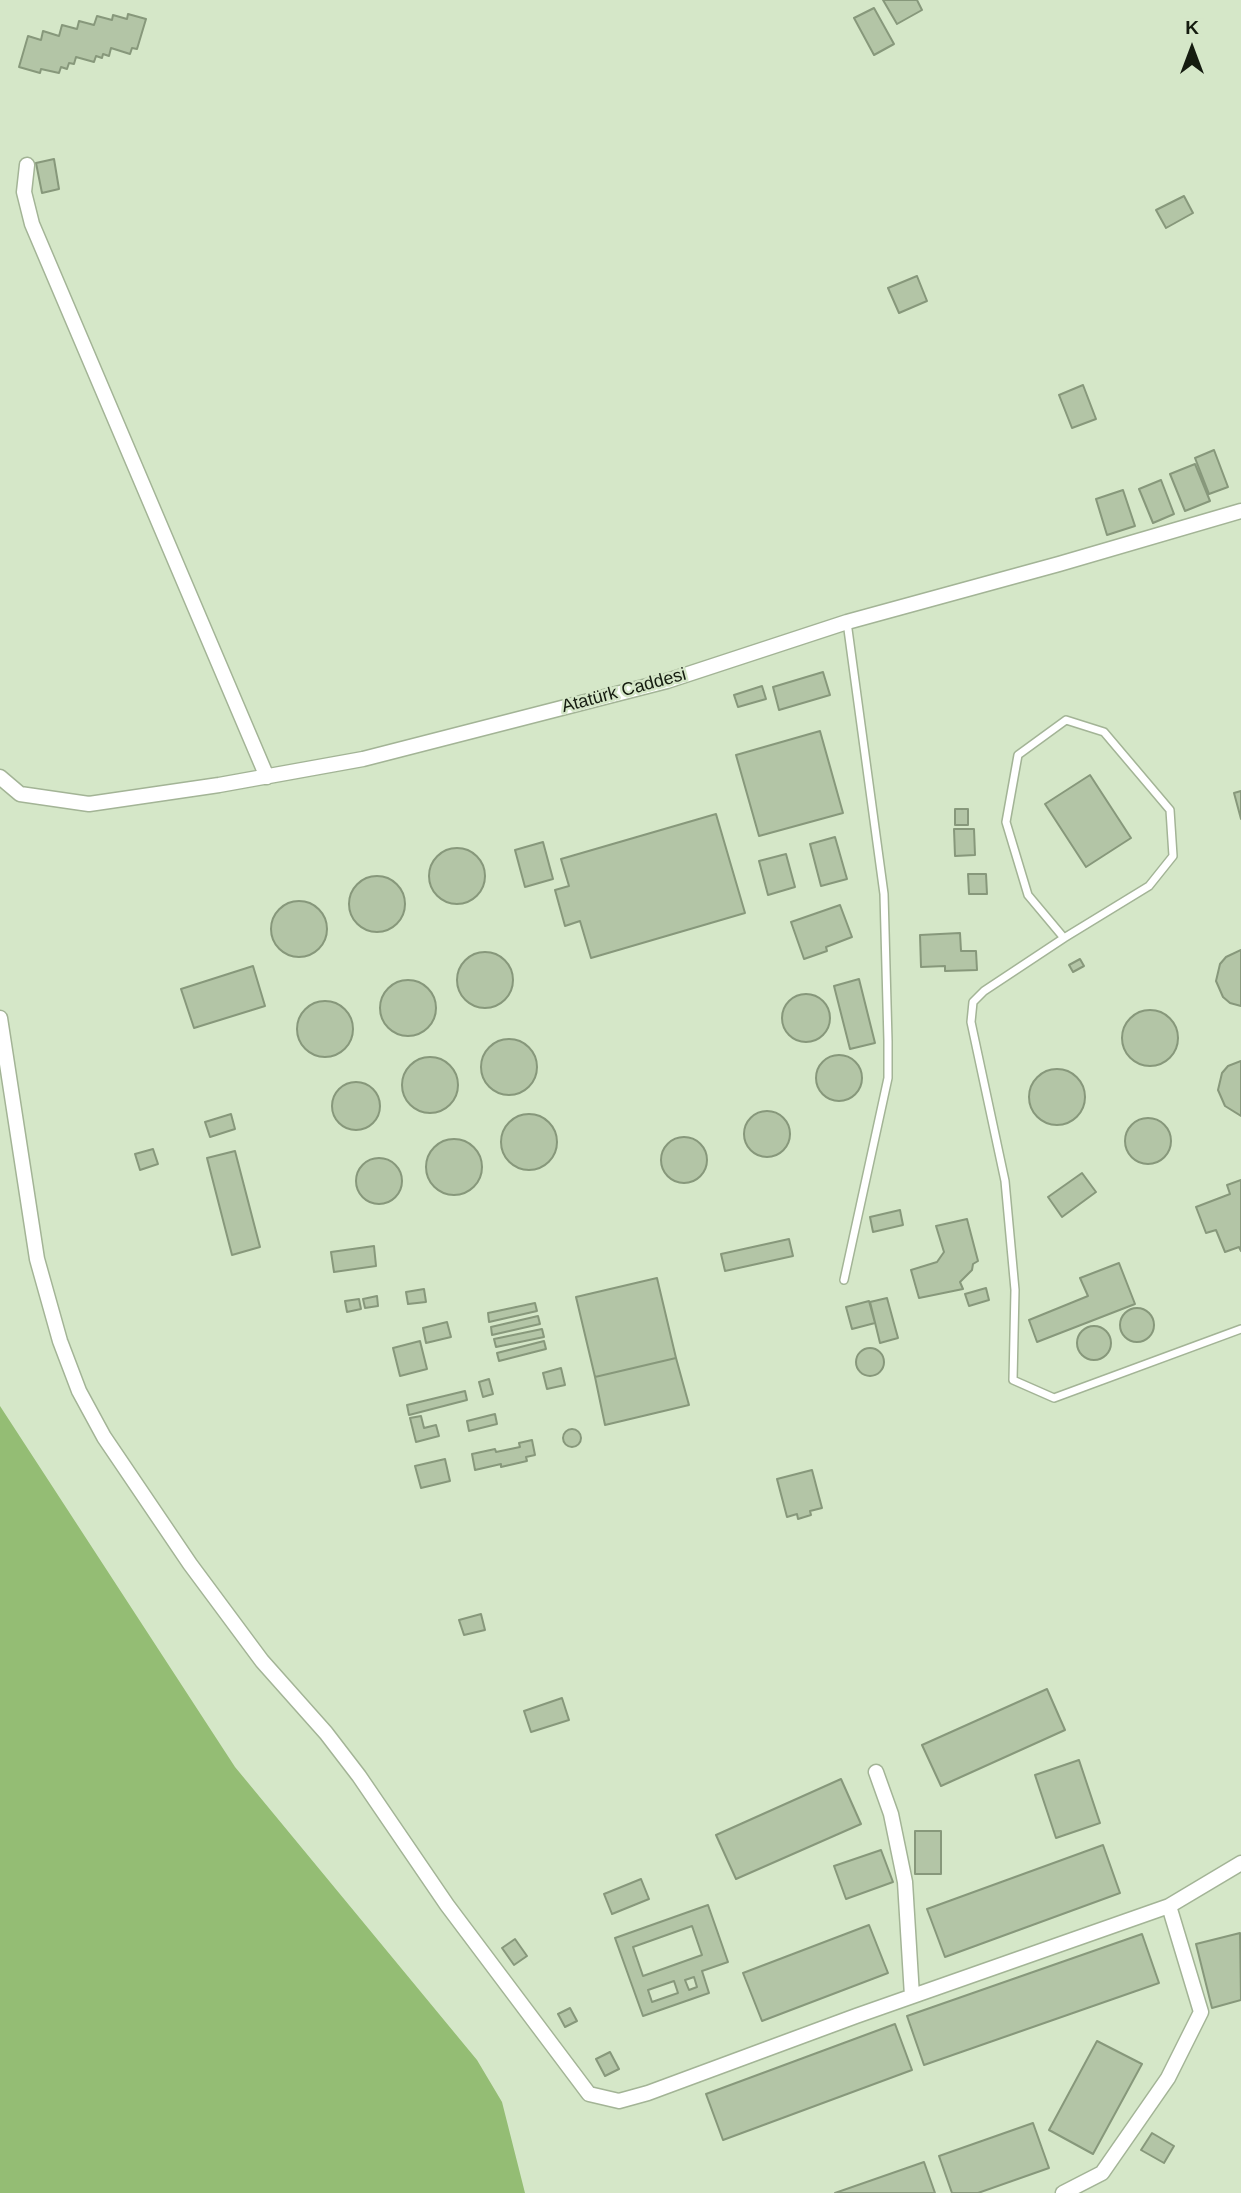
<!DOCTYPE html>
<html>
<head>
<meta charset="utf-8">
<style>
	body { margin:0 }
	#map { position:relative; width:1241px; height:2193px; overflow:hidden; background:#d5e7c8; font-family:Arial,sans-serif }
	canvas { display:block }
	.north { position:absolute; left:1157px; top:14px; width:70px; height:70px; -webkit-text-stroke:5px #d5e7c8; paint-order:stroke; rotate:0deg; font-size:19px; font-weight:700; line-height:28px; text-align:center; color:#151c10 }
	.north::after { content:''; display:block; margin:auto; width:24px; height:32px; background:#151c10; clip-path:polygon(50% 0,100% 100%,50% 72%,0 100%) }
</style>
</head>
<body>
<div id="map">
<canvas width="1241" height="2193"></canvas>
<div class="north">K</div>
</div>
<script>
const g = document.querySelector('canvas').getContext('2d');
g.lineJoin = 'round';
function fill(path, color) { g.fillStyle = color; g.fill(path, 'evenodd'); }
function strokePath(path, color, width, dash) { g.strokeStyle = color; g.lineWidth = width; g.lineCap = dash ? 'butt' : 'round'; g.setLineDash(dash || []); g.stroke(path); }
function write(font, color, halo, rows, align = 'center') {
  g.font = font + ' Arial,sans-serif'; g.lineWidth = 5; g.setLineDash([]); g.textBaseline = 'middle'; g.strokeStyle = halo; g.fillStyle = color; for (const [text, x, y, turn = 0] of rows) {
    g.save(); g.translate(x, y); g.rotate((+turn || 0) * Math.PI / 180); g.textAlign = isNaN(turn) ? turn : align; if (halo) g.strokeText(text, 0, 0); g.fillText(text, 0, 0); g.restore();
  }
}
fill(new Path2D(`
	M0,1406L235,1767L477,2060L502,2102L525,2193H0Z`), '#94bd74');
const building = new Path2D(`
	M883,0H917L922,10L897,24Z
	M874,8L894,44L874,55L854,18Z
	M128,14L146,19L137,49L132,48L130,54L111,48L109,56L103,54L102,58L96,56L94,62L76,57L74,64L69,63L67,69L61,67L59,73L41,69L40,73L19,67L28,36L41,40L43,31L59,36L62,25L77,29L79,21L94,25L97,16L112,20L113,15L127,19Z
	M54,159L59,189L42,193L36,163Z
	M1184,196L1193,213L1166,228L1156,210Z
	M917,276L927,301L899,313L888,288Z
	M1083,385L1096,419L1072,428L1059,395Z
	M1214,450L1228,487L1209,494L1195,458Z
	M1195,464L1210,501L1185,511L1170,474Z
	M1161,480L1174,514L1153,523L1139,489Z
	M1123,490L1135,526L1107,535L1096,499Z
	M823,672L830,695L779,710L773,687Z
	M762,686L766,699L738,707L734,695Z
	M820,731L843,813L759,836L736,755Z
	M1090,775L1131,838L1086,867L1045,804Z
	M1241,791V819L1234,793Z
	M955,809H968V825H955Z
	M716,814L745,913L591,958L580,921L565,926L555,890L569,886L561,859Z
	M954,829H974L975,855L955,856Z
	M835,837L847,879L821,886L810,844Z
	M543,842L553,879L525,887L515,850Z
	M429 876a28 28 0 1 1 56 0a28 28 0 1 1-56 0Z
	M786,854L795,887L768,895L759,861Z
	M968,874H986L987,894H969Z
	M349 904a28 28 0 1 1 56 0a28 28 0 1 1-56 0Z
	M271 929a28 28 0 1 1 56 0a28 28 0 1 1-56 0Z
	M840,905L852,937L826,947L827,951L804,959L791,922Z
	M960,933L961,951H976L977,970L945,971V966L921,967L920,935Z
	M1241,950V1006L1230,1003L1223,997L1216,981L1220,964L1226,957Z
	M457 980a28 28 0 1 1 56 0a28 28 0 1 1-56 0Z
	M1080,959L1084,966L1073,972L1069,965Z
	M253,966L265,1006L194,1028L181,989Z
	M859,979L875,1043L850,1049L834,986Z
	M380 1008a28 28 0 1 1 56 0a28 28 0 1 1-56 0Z
	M782 1018a24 24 0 1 1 48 0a24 24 0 1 1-48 0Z
	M297 1029a28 28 0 1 1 56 0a28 28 0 1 1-56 0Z
	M1122 1038a28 28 0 1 1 56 0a28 28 0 1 1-56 0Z
	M481 1067a28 28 0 1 1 56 0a28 28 0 1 1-56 0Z
	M816 1078a23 23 0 1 1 46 0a23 23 0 1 1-46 0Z
	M402 1085a28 28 0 1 1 56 0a28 28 0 1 1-56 0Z
	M1241,1061V1116L1225,1106L1218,1090L1222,1073L1228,1066Z
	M1029 1097a28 28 0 1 1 56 0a28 28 0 1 1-56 0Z
	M332 1106a24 24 0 1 1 48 0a24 24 0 1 1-48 0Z
	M744 1134a23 23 0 1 1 46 0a23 23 0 1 1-46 0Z
	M501 1142a28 28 0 1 1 56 0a28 28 0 1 1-56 0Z
	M231,1114L235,1129L210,1137L205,1122Z
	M1125 1141a23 23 0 1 1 46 0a23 23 0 1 1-46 0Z
	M661 1160a23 23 0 1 1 46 0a23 23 0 1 1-46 0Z
	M426 1167a28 28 0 1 1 56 0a28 28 0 1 1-56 0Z
	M153,1149L158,1164L140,1170L135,1154Z
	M235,1151L260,1247L232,1255L207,1158Z
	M356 1181a23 23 0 1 1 46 0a23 23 0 1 1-46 0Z
	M1082,1173L1096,1192L1062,1217L1048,1197Z
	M1241,1180V1251L1239,1247L1225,1252L1216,1230L1206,1233L1196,1207L1230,1194L1227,1185Z
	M900,1210L903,1225L873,1232L870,1217Z
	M967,1219L978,1261L973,1264L972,1270L960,1282L963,1289L919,1298L911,1270L937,1262L944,1252L936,1226Z
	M789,1239L793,1256L725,1271L721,1254Z
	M374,1246L376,1266L334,1272L331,1252Z
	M1119,1263L1135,1304L1037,1342L1029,1320L1088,1296L1080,1278Z
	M657,1278L676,1358L595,1377L576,1297Z
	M986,1288L989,1300L969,1306L965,1294Z
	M424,1289L426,1302L408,1304L406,1292Z
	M377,1296L378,1306L365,1308L363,1299Z
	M887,1298L898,1338L880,1343L870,1302Z
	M359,1299L361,1309L347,1312L345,1301Z
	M869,1301L875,1323L852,1329L846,1307Z
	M535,1303L537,1311L489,1322L488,1313Z
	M1120 1325a17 17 0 1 1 34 0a17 17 0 1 1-34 0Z
	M538,1316L540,1324L492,1335L491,1327Z
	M447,1322L451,1337L426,1343L423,1328Z
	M1077 1343a17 17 0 1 1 34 0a17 17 0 1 1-34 0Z
	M542,1329L544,1337L496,1347L494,1339Z
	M420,1341L427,1369L400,1376L393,1348Z
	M544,1341L546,1349L499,1361L497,1353Z
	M856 1362a14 14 0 1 1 28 0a14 14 0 1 1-28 0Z
	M676,1358L689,1405L605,1425L595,1377Z
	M561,1368L565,1385L547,1389L543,1373Z
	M489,1379L493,1394L483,1397L479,1382Z
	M465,1391L467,1400L409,1415L407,1405Z
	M495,1414L497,1424L469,1431L467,1421Z
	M421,1416L424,1428L436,1425L439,1436L416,1442L410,1418Z
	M563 1438a9 9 0 1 1 18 0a9 9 0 1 1-18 0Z
	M532,1440L535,1455L526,1457L527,1461L501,1467V1464L475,1470L472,1454L495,1449L496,1452L520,1447L519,1443Z
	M445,1459L450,1481L421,1488L415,1466Z
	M812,1470L822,1508L810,1511L811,1515L798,1519L797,1514L787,1517L777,1479Z
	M481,1614L485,1630L464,1635L459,1620Z
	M1047,1689L1065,1730L941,1786L922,1745Z
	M562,1698L569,1720L531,1732L524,1711Z
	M1079,1760L1100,1823L1056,1838L1035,1775Z
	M841,1779L861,1824L736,1879L716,1835Z
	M915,1831H941V1874H915Z
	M1103,1845L1120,1893L945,1957L927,1909Z
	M881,1850L893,1882L846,1899L834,1866Z
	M641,1879L649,1899L612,1914L604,1894Z
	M708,1905L728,1962L702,1971L709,1993L643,2016L615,1938ZM692,1926L702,1955L643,1976L633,1947ZM694,1977L697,1987L689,1990L685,1980ZM674,1981L678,1993L652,2002L648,1990Z
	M869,1925L888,1973L762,2021L743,1973Z
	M1240,1933L1241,2000L1212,2008L1196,1944Z
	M1142,1934L1159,1983L924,2065L907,2016Z
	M515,1939L527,1956L514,1965L502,1948Z
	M570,2008L577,2021L565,2027L558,2014Z
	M895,2024L912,2070L723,2140L706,2094Z
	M1097,2041L1142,2064L1093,2154L1049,2130Z
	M610,2052L619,2069L605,2076L596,2059Z
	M1033,2123L1049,2168L978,2193H952L939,2156Z
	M1152,2133L1174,2146L1164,2163L1141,2150Z
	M924,2162L935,2193H835Z`);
fill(building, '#b3c5a6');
strokePath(building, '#87987b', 2);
const service = new Path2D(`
	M1064,938L1028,895L1006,822L1018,755L1066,720L1104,732L1170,810L1173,856L1149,886L1064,938L984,991L973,1002L971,1022L1005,1181L1015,1290L1013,1380L1054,1398L1241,1329
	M844,1280L888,1078V1041L884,894L847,622`);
const minor = new Path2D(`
	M27,165L24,192L32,224L267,777
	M0,777L20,794L89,804L219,785L363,759L667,681L847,622L1059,564L1241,511
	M0,1018L37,1259L60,1341L79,1391L104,1437L190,1564L262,1661L326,1733L359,1776L447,1905L589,2094L619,2101L648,2093L856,2016L1169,1906L1241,1863
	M876,1772L891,1814L905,1882L912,1996
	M1063,2193L1102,2173L1168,2078L1201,2012L1169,1906`);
strokePath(service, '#a3b496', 10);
strokePath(minor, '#a3b496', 17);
strokePath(service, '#fff', 7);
strokePath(minor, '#fff', 14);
write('18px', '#151c10', '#d5e7c8', [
	["Atatürk Caddesi",624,691,-15]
]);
</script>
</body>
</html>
